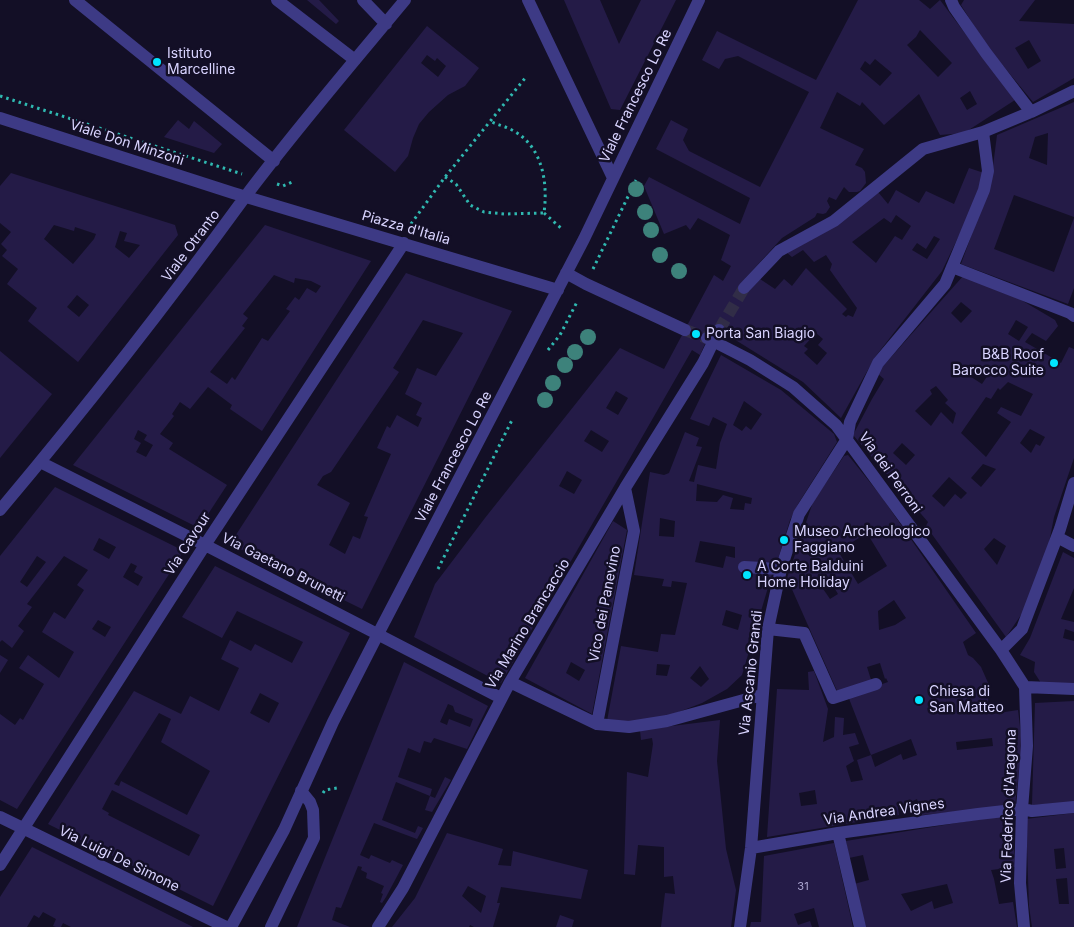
<!DOCTYPE html>
<html>
<head>
<meta charset="utf-8">
<style>
	body { margin:0 }
	canvas { display:block; background:#130f26 }
</style>
</head>
<body>
<canvas width="1074" height="927"></canvas>
<script>
const g = document.querySelector('canvas').getContext('2d');
g.lineJoin = 'round';
function fill(path, color) { g.fillStyle = color; g.fill(path, 'evenodd'); }
function strokePath(path, color, width, dash) { g.strokeStyle = color; g.lineWidth = width; g.lineCap = dash ? 'butt' : 'round'; g.setLineDash(dash || []); g.stroke(path); }
function write(font, color, halo, rows, align = 'center') {
  g.font = font + ' Inter,sans-serif'; g.lineWidth = 5; g.setLineDash([]); g.textBaseline = 'middle'; g.strokeStyle = halo; g.fillStyle = color; for (const [text, x, y, turn = 0] of rows) {
    g.save(); g.translate(x, y); g.rotate((+turn || 0) * Math.PI / 180); g.textAlign = isNaN(turn) ? turn : align; if (halo) g.strokeText(text, 0, 0); g.fillText(text, 0, 0); g.restore();
  }
}
fill(new Path2D(`
	M307,0H319L339,21L336,24Z
	M564,0H600L619,44L641,0H676L620,110L611,109Z
	M858,0H919L930,9L940,0L1015,100L964,133L940,135L919,94L884,125L862,102L860,106L837,92L820,128L864,149L855,165L862,168L865,172L866,183L860,191L857,192H849L844,187L836,200L829,197L827,201L830,207L826,213L823,214L817,213L815,217L782,238L739,285L749,291L760,279L775,289L784,279L792,286L806,268L847,309L842,314L846,317L848,315L853,317L857,308L830,270L832,264L826,255L814,262L803,250L792,257L786,252L878,192L888,204L896,190L919,203L926,191L954,204L969,168L984,173L981,189L942,271L875,357L841,418L803,382L713,326L700,355L692,350L501,683L414,637L435,584L485,518L620,348L664,369L714,275L723,281L731,266L721,260L730,235L698,218L690,230L686,225L664,234L644,186L649,177L740,224L750,198L656,149L671,120L688,129L683,140L689,151L760,187L809,92L738,56L725,59L719,69L702,60L717,31L816,80ZM920,30L952,63L938,77L907,45L916,37ZM875,59L892,73L880,86L860,69L865,61L870,65ZM970,91L977,104L967,110L960,98ZM896,215L911,226L902,240L895,236L876,263L852,242L884,218L891,223ZM934,236L940,239L927,259L912,250L917,243L926,249ZM816,333L823,339L818,345L827,353L817,365L804,353L808,349L804,346ZM616,391L628,398L618,415L606,408ZM591,430L609,441L602,452L584,441ZM567,471L582,480L574,494L559,486Z
	M964,0H1035L1019,21L1074,24V78L1033,102L986,45L961,5ZM1029,40L1041,61L1028,69L1015,48Z
	M427,26L479,68L465,86L448,95L429,112L419,124L413,138L408,156L395,172L344,130ZM427,55L435,61L437,58L446,66L438,77L421,63Z
	M1074,102V217L1014,195L994,249L1054,272L1074,218V288L1068,304L961,264L991,182L997,135ZM1048,133L1047,165L1029,158L1035,137Z
	M178,120L189,129L194,121L222,144L214,153L164,137Z
	M11,173L175,225L178,235L78,362L28,321L37,308L7,284L18,269L2,256L7,250L1,244L11,232L0,223V186ZM54,225L74,231L75,227L96,234L94,239L73,264L44,239ZM120,231L127,233L124,241L140,245L129,258L115,247ZM77,295L89,305L79,317L67,307Z
	M265,225L371,261L262,431L230,409L232,405L208,387L190,409L180,402L172,414L174,416L160,434L173,443L169,449L227,485L199,528L73,465ZM274,275L294,283L295,278L311,281L321,286L316,293L307,288L299,300L295,297L286,309L290,311L268,341L262,338L235,380L232,377L227,384L210,372L245,328L242,326L248,318L243,314ZM138,430L147,435L144,440L153,445L146,457L136,452L141,443L134,439Z
	M406,273L512,311L362,609L230,544ZM423,320L463,333L436,376L417,368L405,394L422,403L416,415L422,418L418,427L397,415L390,428L387,426L377,448L391,454L364,516L368,517L360,539L353,536L345,554L329,545L350,503L317,485L323,476L331,472L399,372L393,368Z
	M964,275L1011,294L1055,320L1058,326L1046,341L1032,333L1025,342L1061,363L1069,347L1074,349V458L1054,517L1048,548L1023,612L1006,637L926,526L928,522L853,435L872,399L884,379L877,373ZM961,302L972,311L961,323L951,313ZM1016,320L1028,327L1019,341L1008,334ZM975,366L988,375L982,384L968,375ZM1008,382L1033,394L1021,416L1001,407L997,413L1011,422L986,457L961,433L986,397L991,399L998,388L1000,390ZM936,386L948,400L945,403L956,413L953,424L941,412L931,426L915,411L932,394L930,390ZM1030,429L1045,437L1040,446L1036,444L1031,453L1020,443ZM902,443L915,455L906,465L893,453ZM983,464L996,469L981,487L971,478ZM949,477L967,493L961,499L955,494L944,507L932,496ZM994,538L1006,546L997,565L984,549Z
	M0,351L52,394L0,458Z
	M721,355L781,390L834,434L837,442L798,504L790,520L777,562H740L739,571L772,574L742,675L727,689L702,703L668,716L632,723L607,721L621,646L658,652L661,634L675,635L687,583L672,581L671,587L662,586L664,579L634,575L650,472L664,475L669,473L685,432L699,438L696,446L702,447L689,481L694,482L698,465L716,469L720,443L727,424L713,417L709,426L690,419ZM744,401L762,414L751,430L746,426L742,431L733,425ZM697,484L752,498L751,504L745,503L744,510L730,509L733,498L723,495L717,502L696,501ZM660,518L675,521L674,537L659,536ZM700,541L735,547V558L726,556L723,568L695,562ZM726,610L742,615L738,630L722,625ZM657,664L670,665L667,676L656,675ZM700,666L709,679L701,687L690,678Z
	M848,455L881,496L976,633L963,642L968,655L973,658L981,667L989,685L988,703L992,714L1018,710L1022,743L1015,806L922,815L917,799L898,808L899,815L767,837L777,689L809,690L808,672L814,671L828,709L823,742L834,737L835,717L844,718L843,735L855,733L859,744L849,747L854,761L846,766L851,782L863,780L857,760L871,755L875,767L901,754L903,760L917,755L911,739L871,755L848,696L888,682L886,678L885,679L880,663L867,667L872,683L838,693L787,578L813,502L844,456ZM867,533L887,566L858,584L838,551ZM826,574L838,594L830,599L817,580ZM894,600L906,618L895,625L879,630L878,611ZM992,738L993,746L957,750L956,742ZM815,790L817,804L801,806L799,793Z
	M55,487L184,551L17,809L0,800V714L15,725L20,718L23,720L44,684L19,668L28,655L59,678L74,652L42,632L54,612L65,619L84,590L77,585L88,570L64,556L27,604L32,607L18,626L24,631L12,648L2,640L0,642V556ZM99,538L116,547L109,559L93,550ZM37,556L46,562L27,587L20,582ZM131,563L137,566L134,572L143,577L138,586L123,577ZM98,620L111,627L105,637L92,629Z
	M613,521L627,530L592,714L525,678ZM571,662L585,670L579,681L566,673Z
	M1063,552L1074,558V588L1061,619L1074,622V632L1065,629L1063,638L1074,641V684L1041,683L1034,672L1035,662L1020,655L1030,638Z
	M215,566L350,633L213,906L48,824L134,691L181,714L190,696L219,711L239,668L221,659L230,640L251,651L255,644L292,663L303,642L237,611L222,638L182,617ZM260,693L279,703L269,723L250,713ZM159,713L171,719L161,742L210,771L187,815L121,781L119,786L114,784ZM112,790L200,835L189,856L108,815L109,813L102,809Z
	M0,655L8,660L0,673Z
	M404,662L488,706L467,749L434,738L431,743L424,741L420,753L408,748L398,777L432,789L430,796L396,782L382,820L415,833L418,826L423,828L417,839L374,823L360,855L369,859L371,855L390,863L392,860L403,865L386,897L382,903L380,902L383,894L381,893L384,886L366,878L367,873L361,870L362,867L358,866L341,908L336,907L332,920L350,927H297ZM448,704L453,706L455,712L473,719L470,727L449,719L447,725L440,722Z
	M1074,701V802L1032,805L1035,703Z
	M720,720L717,761L726,849L736,890L731,927H661L665,893L675,894L673,876L664,877V847L638,845L635,875L624,874L627,772L648,777L653,744L652,738L641,740L640,730Z
	M445,777L451,780L432,812L425,810L430,796L435,798Z
	M1074,813V927H1032L1029,906L1026,819ZM1064,848L1066,868L1056,869L1054,849ZM1067,878L1069,904H1059L1056,879Z
	M1012,814L1015,867L991,870L994,879L999,904L1013,902L1017,927H866L854,884L869,880L863,855L849,858L846,841ZM947,884L953,903L934,909L932,901L911,911L901,894Z
	M447,833L503,849L498,865L511,866L513,851L588,870L581,899L501,887L497,903H500L493,927H474L470,925L469,927H392L415,898ZM468,886L486,896L481,913L462,896Z
	M834,843L853,927H819L814,908L794,914L798,925L810,921L812,927H750L751,922H761L764,856Z
	M32,847L121,891L193,927H71L63,923L61,927H56L53,926L56,919L43,912L39,918L34,915L27,927H0V897Z
	M560,915L574,920L572,927H556Z`), '#241b47');
strokePath(new Path2D(`
	M685,330L707,338
	M719,330L744,288`), '#312d47', 12, [12, 6]);
strokePath(new Path2D(`
	M0,96L242,174
	M445,177L456,184L470,205L484,212L505,214L544,213C548,183 543,146 512,130C505,126 497,125 490,121
	M277,184L283,186L292,182
	M544,213L562,229
	M411,224L445,177L526,77
	M593,269L636,180
	M548,350L560,335L578,300
	M438,569L512,420
	M323,793L325,790L337,788`), '#2fb8b0', 3, [2.5, 4]);
strokePath(new Path2D(`
	M75,0L274,161
	M277,0L355,60
	M363,0L386,24
	M528,0L613,178
	M951,0L954,7L986,53L1031,112
	M0,118L233,193L558,290
	M952,267L1070,313L1074,316
	M566,273L586,284L685,330
	M744,288L779,251L834,221L923,149L983,132L1031,112L1074,91
	M707,338L750,360L793,387L836,425L1001,650L1025,687
	M40,462L205,545L501,698
	M0,510C85,409 167,304 245,197C296,129 351,65 405,0
	M1057,537L1074,546
	M744,567L781,569
	M768,629L804,633L833,698L876,684
	M1001,650L1022,629L1060,529L1074,483
	M510,682L597,724L629,727L667,721L762,695
	M1025,687L1074,689
	M597,724L634,531L625,488
	M0,817L226,927
	M838,833L860,927
	M751,848L838,833L978,814L1022,809L1032,811L1074,807
	M0,865L205,545L404,243
	M231,927L284,830L333,722L378,634L584,239L699,0
	M271,927L314,838L313,810L310,802L301,791
	M378,927L403,888L510,682L625,488L703,363L719,330
	M740,927L751,848L768,629L781,569L799,514L847,439L850,422L878,363L945,284L984,190L988,171L983,132
	M1024,927L1020,883L1022,809L1027,746L1025,687`), '#3d3a85', 12);
g.fillStyle = '#3d827b';
for (const [x, y] of [
	[636,189],
	[645,212],
	[651,230],
	[660,255],
	[679,271],
	[588,337],
	[575,352],
	[565,365],
	[553,383],
	[545,400]
]) { g.beginPath(); g.arc(x, y, 8, 0, 2 * Math.PI); g.fill(); }
for (const [x, y, r, color] of [
	[157,62,5,"#00e5ff"],
	[696,334,5,"#00e5ff"],
	[1054,363,5,"#00e5ff"],
	[784,540,5,"#00e5ff"],
	[747,575,5,"#00e5ff"],
	[919,700,5,"#00e5ff"]
]) { const dot = new Path2D(); dot.arc(x, y, r, 0, 2 * Math.PI); g.fillStyle = color; g.fill(dot); strokePath(dot, '#130f26', 2); }
write('11px', '#aca6d1', null, [
	["31",803,887]
]);
write('14px', '#d9d4ff', '#130f26', [
	["Istituto",167,54],
	["Marcelline",167,70],
	["Porta San Biagio",706,334],
	["B&B Roof",1044,355,"right"],
	["Barocco Suite",1044,371,"right"],
	["Museo Archeologico",794,532],
	["Faggiano",794,548],
	["A Corte Balduini",757,567],
	["Home Holiday",757,583],
	["Chiesa di",929,692],
	["San Matteo",929,708]
], 'left');
write('14px', '#d9d4ff', '#130f26', [
	["Viale Francesco Lo Re",636,96,-64],
	["Viale Don Minzoni",127,143,18],
	["Piazza d'Italia",406,228,16],
	["Viale Otranto",191,246,-53],
	["Viale Francesco Lo Re",454,457,-62],
	["Via dei Perroni",890,473,54],
	["Via Cavour",188,544,-57],
	["Via Gaetano Brunetti",283,568,27],
	["Vico dei Panevino",605,604,-79],
	["Via Marino Brancaccio",528,624,-59],
	["Via Ascanio Grandi",751,673,-84],
	["Via Federico d'Aragona",1009,806,-88],
	["Via Andrea Vignes",884,812,-8],
	["Via Luigi De Simone",119,859,26]
]);
</script>
</body>
</html>
